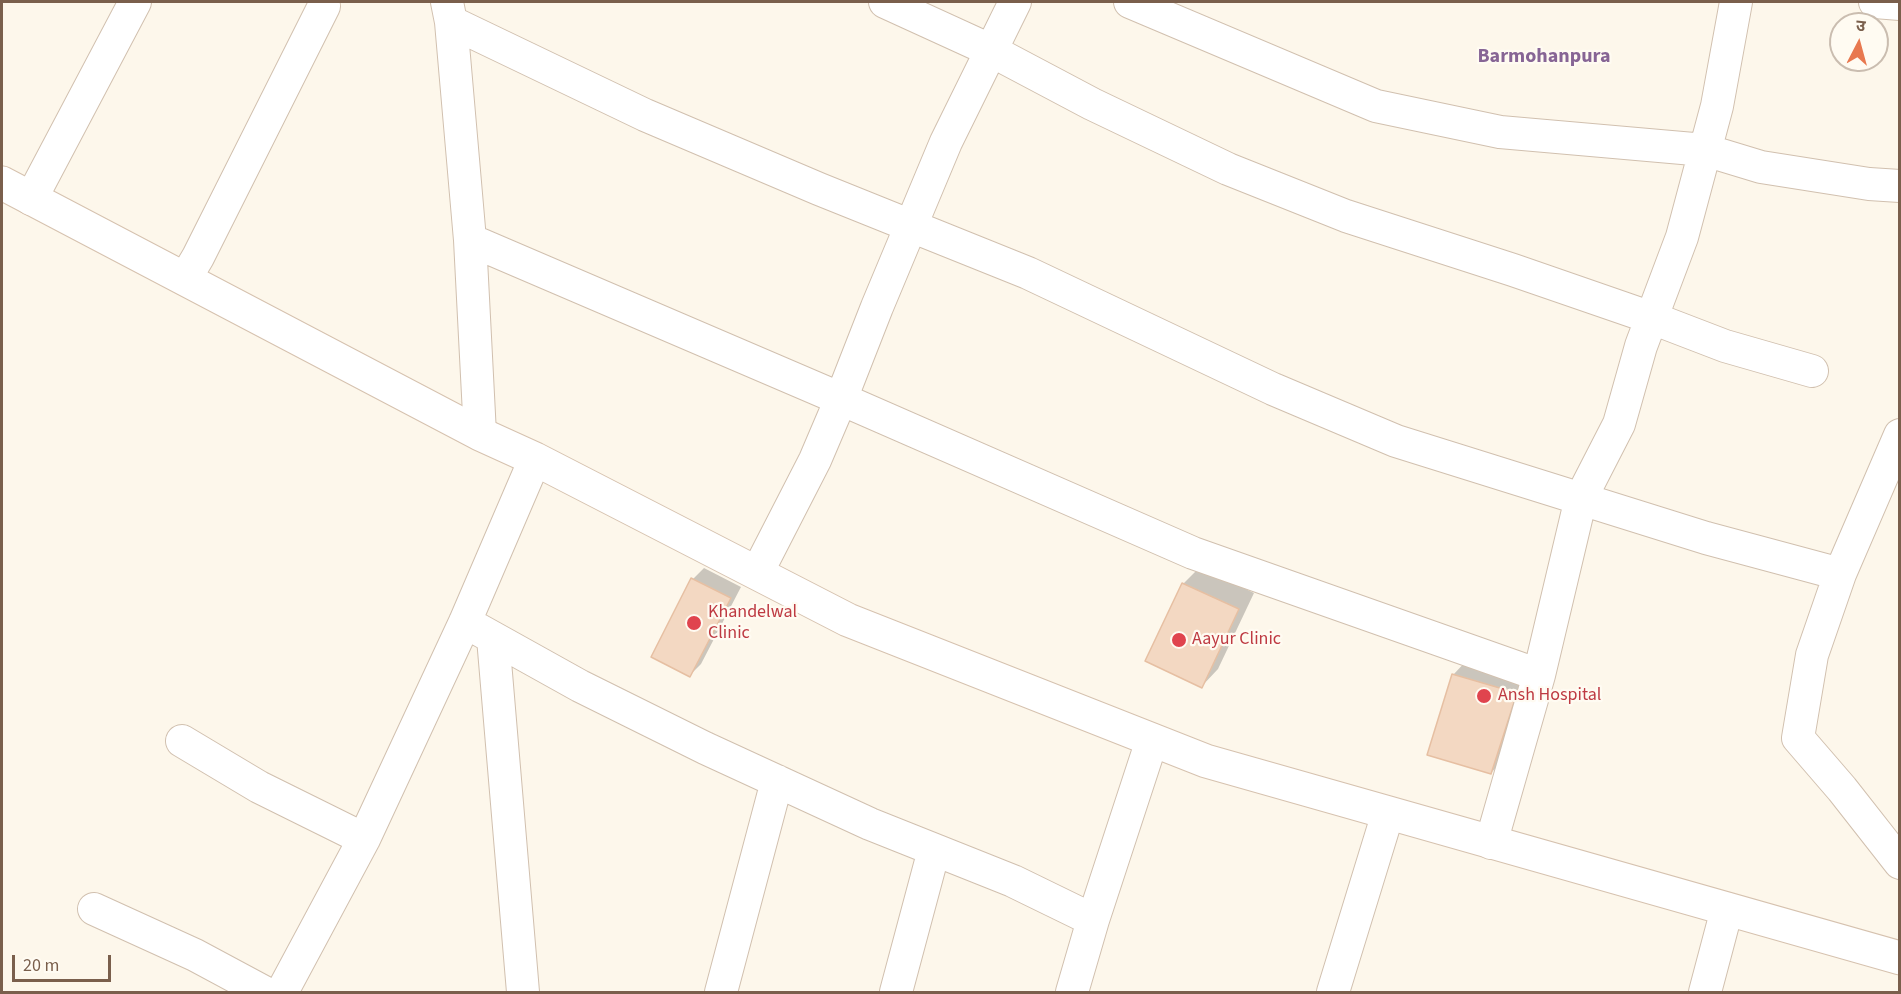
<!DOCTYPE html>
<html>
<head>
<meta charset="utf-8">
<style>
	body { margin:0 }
	#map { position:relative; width:1901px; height:994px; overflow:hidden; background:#fdf7eb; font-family:"Source Sans 3","Noto Sans Devanagari",sans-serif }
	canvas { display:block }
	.frame { position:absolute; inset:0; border:3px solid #7a5f4c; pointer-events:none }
	.north { position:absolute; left:1829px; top:12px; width:60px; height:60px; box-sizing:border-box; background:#fffbf2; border:2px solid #cabdb0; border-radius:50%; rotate:6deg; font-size:16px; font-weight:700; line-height:24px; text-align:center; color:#7a5f4c }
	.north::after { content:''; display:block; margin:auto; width:21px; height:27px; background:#e8784f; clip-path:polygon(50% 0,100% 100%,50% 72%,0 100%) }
	.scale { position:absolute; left:12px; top:955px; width:99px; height:27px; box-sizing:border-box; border:3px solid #7a5f4c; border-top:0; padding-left:8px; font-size:18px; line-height:21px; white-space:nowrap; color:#7a5f4c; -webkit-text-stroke:4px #fffbf2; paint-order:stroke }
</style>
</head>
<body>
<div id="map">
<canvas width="1901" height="994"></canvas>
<div class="frame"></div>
<div class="north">उ</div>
<div class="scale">20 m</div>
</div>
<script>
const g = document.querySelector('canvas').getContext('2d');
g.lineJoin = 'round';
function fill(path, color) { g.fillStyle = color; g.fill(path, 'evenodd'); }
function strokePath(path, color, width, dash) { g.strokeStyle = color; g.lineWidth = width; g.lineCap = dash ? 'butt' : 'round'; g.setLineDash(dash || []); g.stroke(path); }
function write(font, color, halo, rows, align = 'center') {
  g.font = font + ' "Source Sans 3",sans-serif'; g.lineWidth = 4.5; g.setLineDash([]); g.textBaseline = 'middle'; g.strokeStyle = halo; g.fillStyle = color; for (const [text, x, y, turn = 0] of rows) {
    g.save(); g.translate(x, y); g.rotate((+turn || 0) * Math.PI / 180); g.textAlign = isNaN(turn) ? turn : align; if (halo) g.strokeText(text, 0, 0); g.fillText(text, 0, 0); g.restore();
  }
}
fill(new Path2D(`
	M1200,567L1254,593L1218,669L1202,686L1183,584Z
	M704,568L741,587L701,664L690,675L693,579Z
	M1469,658L1532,677L1507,756L1491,773L1453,675Z`), '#0003');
const building = new Path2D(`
	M691,578L731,598L690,677L651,657Z
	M1182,583L1239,609L1202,688L1145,661Z
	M1452,674L1517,693L1491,774L1427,755Z`);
fill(building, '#f3d8c2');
strokePath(building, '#e6bfa2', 1.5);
const street = new Path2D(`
	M447,2L451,22L645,115L819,189L1028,273L1273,389L1396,441L1706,538L1840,574L1812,655L1798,738L1842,789L1900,863
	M885,2L990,50L1092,104L1228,169L1346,216L1513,270L1652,318L1725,346L1812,371
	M1130,2L1376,106L1500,132L1705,150L1761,167L1869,184L1900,186
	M1875,2L1900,4
	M451,22L470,240L480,434
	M31,199L135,2
	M470,240L841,399L1193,553L1539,675
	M185,279L198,257L324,6
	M757,573L815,460L841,399L877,307L946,142L1015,2
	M1840,574L1900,435
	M465,622L580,686L705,748L870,824L1013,881L1093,920L1072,992
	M493,638L523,992
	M182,741L259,787L364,839
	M1491,843L1539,675L1581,498L1619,424L1641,346L1682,237L1717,106L1736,2
	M94,909L195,955L264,992
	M1093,920L1152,740
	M282,992L364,839L465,622L535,459
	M721,992L777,781
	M896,992L934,850
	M1333,992L1388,813
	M1705,992L1727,909`);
const secondary = new Path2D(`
	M2,183L480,434L535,459L848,620L1206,761L1900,958`);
strokePath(street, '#d1c0af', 34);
strokePath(secondary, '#d6c2af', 35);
strokePath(street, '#fff', 32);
strokePath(secondary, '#fff', 33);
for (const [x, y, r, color] of [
	[694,623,8,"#e0444e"],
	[1179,640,8,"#e0444e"],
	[1484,696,8,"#e0444e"]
]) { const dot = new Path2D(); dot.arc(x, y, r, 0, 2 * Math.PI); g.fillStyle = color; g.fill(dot); strokePath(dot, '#fffbf2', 2); }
write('18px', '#be3a42', '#fffbf2', [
	["Khandelwal",708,613],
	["Clinic",708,634],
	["Aayur Clinic",1192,640],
	["Ansh Hospital",1498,696]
], 'left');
write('bold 20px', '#876595', '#fffbf2', [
	["Barmohanpura",1544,58]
]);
</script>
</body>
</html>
